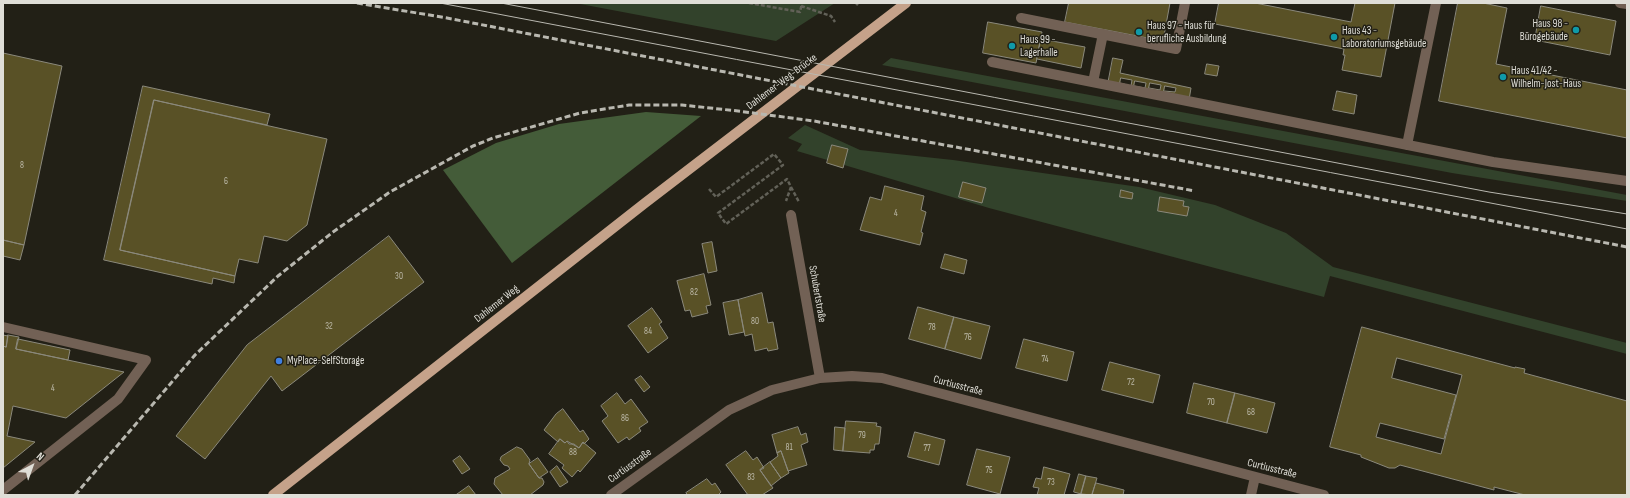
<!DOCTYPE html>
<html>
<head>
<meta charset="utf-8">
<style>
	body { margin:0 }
	#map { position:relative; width:1630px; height:498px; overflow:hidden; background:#222016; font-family:"Sofia Sans Condensed",sans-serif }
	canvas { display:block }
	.frame { position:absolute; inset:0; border:4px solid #dfded7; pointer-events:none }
	.north { position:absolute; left:12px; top:446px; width:40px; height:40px; -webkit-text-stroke:3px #222016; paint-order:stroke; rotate:41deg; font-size:11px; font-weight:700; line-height:16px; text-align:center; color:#dfded7 }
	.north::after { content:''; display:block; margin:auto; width:14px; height:18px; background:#dfded7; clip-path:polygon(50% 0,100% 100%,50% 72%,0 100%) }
</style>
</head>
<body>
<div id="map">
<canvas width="1630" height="498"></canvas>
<div class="frame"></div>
<div class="north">N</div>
</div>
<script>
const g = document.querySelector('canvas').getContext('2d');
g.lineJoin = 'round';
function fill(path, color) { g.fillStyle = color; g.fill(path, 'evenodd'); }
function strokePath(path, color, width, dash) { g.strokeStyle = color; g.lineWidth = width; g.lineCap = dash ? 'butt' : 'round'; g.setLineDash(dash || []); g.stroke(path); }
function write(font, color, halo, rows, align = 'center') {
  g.font = font + ' "Sofia Sans Condensed",sans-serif'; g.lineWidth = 3; g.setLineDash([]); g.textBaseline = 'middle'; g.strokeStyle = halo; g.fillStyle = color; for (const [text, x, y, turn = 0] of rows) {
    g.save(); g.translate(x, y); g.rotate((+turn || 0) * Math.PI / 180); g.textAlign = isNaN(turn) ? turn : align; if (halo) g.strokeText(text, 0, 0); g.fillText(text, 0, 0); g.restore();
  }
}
fill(new Path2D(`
	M575,3H835L776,41Z
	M891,58L1627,195V201L1452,173L882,65Z
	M805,125L860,150L953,160L1139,187L1215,205L1286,233L1333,267L1627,343V354L1330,276L1324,297L989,208L797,151L802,144L788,138Z`), '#32422b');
fill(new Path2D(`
	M646,112L701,116L512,263L443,170L496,143L559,124Z`), '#445c39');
const building = new Path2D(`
	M1069,3H1170L1163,41L1065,22Z
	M1219,3H1255L1351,22L1355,3H1395L1381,77L1342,70L1345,55H1343L1344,49L1215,24Z
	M1458,3H1483L1507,8L1496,64L1627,90V138L1439,101Z
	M1541,6L1616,21L1610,55L1535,40Z
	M988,22L1042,32L1036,63L983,53Z
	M1041,39L1085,47L1081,68L1037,59Z
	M3,53L62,66L24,245L3,240Z
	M1113,58L1123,60L1120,73L1191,88L1189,100L1108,84ZM1121,78L1132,80L1131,86L1120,83ZM1135,81L1146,83L1145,88L1134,86ZM1150,83L1161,85L1160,90L1149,88ZM1165,86L1176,88L1175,92L1164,91Z
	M1207,64L1219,66L1217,76L1205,74Z
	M143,86L270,114L267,125L154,100L120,250L235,276L234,283L213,278L212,284L104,260Z
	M1337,91L1357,95L1354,114L1333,110Z
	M154,100L327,139L307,225L287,241L264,236L258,263L239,259L235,276L120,250Z
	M832,145L848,149L843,168L827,163Z
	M963,182L986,188L982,203L959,197Z
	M885,186L924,196L921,210L926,212L921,232L923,233L920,245L860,230L870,197L881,200Z
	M1121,190L1133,193L1132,199L1120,197Z
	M1160,197L1184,201L1183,206L1189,207L1187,216L1158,211Z
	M389,236L424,282L282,391L271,376L205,459L176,436L247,345Z
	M3,240L24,245L20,260L3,256Z
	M712,242L717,271L708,273L702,244Z
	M945,254L967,260L964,274L941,268Z
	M704,274L711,305L706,306L708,313L692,317L690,310L685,311L677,281Z
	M762,293L768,323L773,322L778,349L768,351L767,348L755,351L752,334L745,336L738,300Z
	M738,300L744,332L729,335L723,303Z
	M918,307L954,317L945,349L909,339Z
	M652,308L662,322L659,324L668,338L648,353L628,326Z
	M954,317L990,326L981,359L945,349Z
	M1362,327L1515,368V367L1525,369L1524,373L1627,401V495H1525L1494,487V490L1400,465L1395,468H1389L1361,457V455L1330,447ZM1397,358L1462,375L1441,454L1376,437L1380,423L1444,439L1456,395L1392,378Z
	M3,335L8,336L6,347L3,346Z
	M8,335L19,337L16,349L124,372L66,418L13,406L7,436L35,442L3,468V346L6,347Z
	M18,339L70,350L68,360L16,349Z
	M1024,339L1074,352L1067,381L1016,368Z
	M1110,362L1160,375L1153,403L1102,390Z
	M641,376L650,387L644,392L635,380Z
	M1194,383L1235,393L1227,423L1187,413Z
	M617,393L625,404L631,399L648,422L639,428L641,431L629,440L627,437L618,443L602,421L608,416L601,406Z
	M1235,393L1275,403L1267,433L1227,423Z
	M563,409L580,432L583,430L589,439L584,444L583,442L579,448L567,441L565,443L560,439L558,442L544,430L556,414Z
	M846,421L877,423L876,426L881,427L879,444H875L874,450H870V453L843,451Z
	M798,427L801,435L806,433L808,442L801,445L807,465L788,471L781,451L777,453L772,435Z
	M835,427L845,428L843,451L834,450Z
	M915,432L945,440L939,465L908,457Z
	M560,439L565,443L567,441L569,444H574L579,448L583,442L596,453L580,472L578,470L572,477L562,468L564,465L549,454Z
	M517,447L522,449L530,460L529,464L539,478H542L544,482L543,485L530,495H503L494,484L495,478L510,469L508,466L504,465L500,460L501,457Z
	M977,449L1010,457L1000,494L967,485Z
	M746,451L753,460L757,457L764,468L760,470L773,488L762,495H748L726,465Z
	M781,451L789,473L781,478L770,462L778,456L777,453Z
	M460,456L470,469L462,474L453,461Z
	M538,458L548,472L539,478L529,464Z
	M770,462L781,478L771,486L760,470Z
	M557,466L568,482L560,487L550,472Z
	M1044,467L1070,474L1064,495H1037L1039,488L1033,487L1036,478L1041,479Z
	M1079,474L1086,476L1081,494L1074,492Z
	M1086,476L1097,478L1092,495L1081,494Z
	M707,479L712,485L715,483L721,492L718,495H688L686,493Z
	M1096,483L1124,490L1123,495H1092Z
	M469,486L476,495H456Z`);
fill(building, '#595126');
strokePath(building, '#8b897c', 1);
strokePath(new Path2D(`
	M749,3L800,12L802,3
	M856,3L858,5
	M801,6L831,16L835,22
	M791,187L799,202
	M709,189L716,197L774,154L783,165L718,213L726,224L787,179L791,187L786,201`), '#626158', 2.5, [4, 2]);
strokePath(new Path2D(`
	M1620,3L1627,4
	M1021,18L1176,49L1185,3
	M992,62L1493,162L1627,181
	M1093,82L1103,34
	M1407,145L1436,3
	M791,215L820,378
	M3,327L146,360L118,399L3,490
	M611,495L729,410L772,390L820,378L852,376L882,378L1324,495
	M1251,495L1255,477`), '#726155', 10);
strokePath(new Path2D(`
	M273,495L645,203L906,3`), '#c5a28a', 10);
strokePath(new Path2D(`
	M440,3L1627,229
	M501,3L1489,192L1627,214`), '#b9b8b0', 1);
strokePath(new Path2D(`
	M357,3L447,18L1627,247
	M75,495L195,355L278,276L333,232L390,192L473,146L493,138L580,113L629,105H682L738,111L814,121L1195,191`), '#b9b8b0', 3, [6, 3]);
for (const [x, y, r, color] of [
	[1576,30,4,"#0f9aa8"],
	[1139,32,4,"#0f9aa8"],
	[1334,37,4,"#0f9aa8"],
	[1012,46,4,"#0f9aa8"],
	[1503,77,4,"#0f9aa8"],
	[279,361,4,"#3f7fe0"]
]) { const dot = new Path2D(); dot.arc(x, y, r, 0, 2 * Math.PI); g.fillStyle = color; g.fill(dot); strokePath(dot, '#222016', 1.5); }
write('9px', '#bebbab', null, [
	["8",22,166],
	["6",226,182],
	["4",896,214],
	["30",399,277],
	["82",694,293],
	["80",755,322],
	["32",329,327],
	["78",932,328],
	["84",648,332],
	["76",968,338],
	["74",1045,360],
	["72",1131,383],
	["4",53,389],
	["70",1211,403],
	["68",1251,413],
	["86",625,419],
	["79",862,436],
	["81",789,448],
	["77",927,449],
	["88",573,453],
	["75",989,471],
	["83",751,478],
	["73",1051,483]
]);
write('11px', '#dfded7', '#222016', [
	["Haus 98 -",1568,24,"right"],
	["Bürogebäude",1568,37,"right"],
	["Haus 97 - Haus für",1147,26],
	["berufliche Ausbildung",1147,39],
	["Haus 43 -",1342,31],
	["Laboratoriumsgebäude",1342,44],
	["Haus 99 -",1020,40],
	["Lagerhalle",1020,53],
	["Haus 41/42 -",1511,71],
	["Wilhelm-Jost-Haus",1511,84],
	["MyPlace-SelfStorage",287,361]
], 'left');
write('11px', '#dfded7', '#222016', [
	["Dahlemer-Weg-Brücke",782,82,-37],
	["Schubertstraße",817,294,80],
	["Dahlemer Weg",497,304,-38],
	["Curtiusstraße",958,386,15],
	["Curtiusstraße",630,466,-36],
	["Curtiusstraße",1272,469,14]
]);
</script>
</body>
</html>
